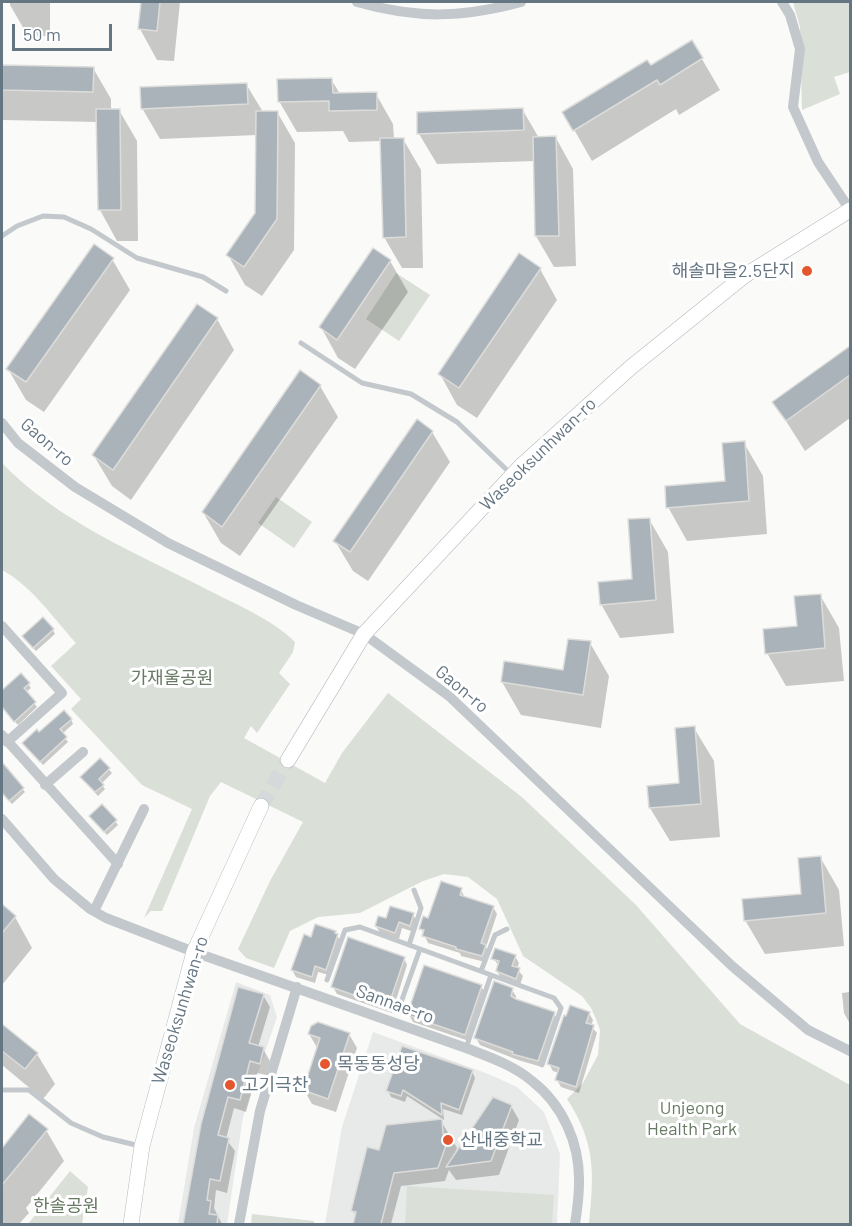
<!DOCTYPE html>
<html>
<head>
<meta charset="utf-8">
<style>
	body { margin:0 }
	#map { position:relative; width:852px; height:1226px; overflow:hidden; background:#fafaf8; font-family:Barlow,sans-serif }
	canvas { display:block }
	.frame { position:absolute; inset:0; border:3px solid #657683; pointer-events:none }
	.scale { position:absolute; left:12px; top:24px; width:100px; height:27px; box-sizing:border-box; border:3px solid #657683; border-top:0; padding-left:8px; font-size:18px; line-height:21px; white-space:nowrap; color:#657683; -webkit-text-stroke:4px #fff; paint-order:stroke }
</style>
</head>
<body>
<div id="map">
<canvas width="852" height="1226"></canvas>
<div class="frame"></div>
<div class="scale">50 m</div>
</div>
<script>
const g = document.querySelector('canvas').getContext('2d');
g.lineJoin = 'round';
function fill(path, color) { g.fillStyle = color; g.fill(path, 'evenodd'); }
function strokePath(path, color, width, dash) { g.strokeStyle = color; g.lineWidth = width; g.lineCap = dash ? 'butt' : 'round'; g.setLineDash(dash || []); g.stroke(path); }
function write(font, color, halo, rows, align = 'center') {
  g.font = font + ' Barlow,"Noto Sans KR",sans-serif'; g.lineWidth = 6; g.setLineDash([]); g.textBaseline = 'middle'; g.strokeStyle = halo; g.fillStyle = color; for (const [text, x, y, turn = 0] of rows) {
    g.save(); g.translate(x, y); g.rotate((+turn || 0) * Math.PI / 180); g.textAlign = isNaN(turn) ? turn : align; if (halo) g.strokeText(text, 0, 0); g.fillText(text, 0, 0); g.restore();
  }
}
fill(new Path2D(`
	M236,982L270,995L277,1017L243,1117L227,1224H178L194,1128Z
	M373,1032L491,1075L517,1087L544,1112L560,1154L557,1224H325L342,1127Z`), '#e8e9e9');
fill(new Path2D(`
	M793,2H850V72L834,77L840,94L802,110L800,27Z
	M396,273L430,295L399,341L366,319Z
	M2,463C59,522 136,553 208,590C237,605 272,619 295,642L293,652L279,673L290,684L257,733L251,726L244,738L325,783L342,753L388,693L523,798L636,905L740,1024L850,1085V1224H589C594,1174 596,1143 567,1099L583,1083L598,1055L600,1030L596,1019L591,1008L582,996L523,956L497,899L468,877L444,874L423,881L360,913L318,917L290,931L274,968L246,958L238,949L270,881L303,822L221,782L210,796L162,911H151L144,918L192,809L142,785L71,709L81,699L51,666L76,643C53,618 32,586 2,570Z
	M276,497L312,522L294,548L258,523Z
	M70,1171L88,1187L82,1224H28Z
	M407,1186L554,1195L552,1224H405Z
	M252,1214L314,1221V1224H251Z`), '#dadfd7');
fill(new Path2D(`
	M10,2H50V36H28L10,5Z
	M142,2H180L174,61L157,60L140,29Z
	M692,42L720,90L679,115L676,109L592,161L564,112L650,67Z
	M2,66L93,68L111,99V110H119L137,141L138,241H117L100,210L98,122L2,120Z
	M331,79L340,94H376L393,124L394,139H403L421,170L423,268H402L384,237L382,141L349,142L343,131L297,132L279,101Z
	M246,84L263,112H277L295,143L294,250L262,296L245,285L228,255L256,213L257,135L160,139L142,108Z
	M522,109L539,138H556L573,169L576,266L554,267L536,236L535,161L437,164L419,134Z
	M112,259L130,290L44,412L26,400L8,369Z
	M390,261L408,292L355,369L338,358L321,327Z
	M540,269L557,300L477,418L457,405L440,374Z
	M217,319L234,350L131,500L112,486L94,456Z
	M850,348V418L805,451L774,402Z
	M320,386L338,417L240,556L221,543L203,512Z
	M432,432L450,462L368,581L353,571L335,541Z
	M744,443L763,476L767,534L687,541L668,507L726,482Z
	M649,519L668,552L674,633L620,638L601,604L634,581Z
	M820,595L839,628L844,681L786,686L767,653L799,627Z
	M53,630L55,634L36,651L26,640Z
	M590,643L609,676L601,728L521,715L502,682L564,671Z
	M21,675L31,688L26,692L37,707L18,725L4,709L2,711V690Z
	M71,719L73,724L62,734L68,742L43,765L27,747L39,734Z
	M694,728L714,761L720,837L670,841L650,808L681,785Z
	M100,760L112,773L101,784L105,789L98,796L84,781Z
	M2,764L25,792L12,804L2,793Z
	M91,817L115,821L118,825L107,835Z
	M820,857L839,890L844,946L765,954L745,920L803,895Z
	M461,890L465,898L493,907L497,914L486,947L489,953L485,962L461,956L460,953L428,943L421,928Z
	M2,906L15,917L32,948L2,985Z
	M413,915L417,921L414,932L402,928L399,939L380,933L376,926L387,920Z
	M335,932L341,942L329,975L318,972L315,983L296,977L292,970L312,938Z
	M515,956L519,963L517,969L523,976L520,985L501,978L497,971L499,966L493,958Z
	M404,958L407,965L392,1013L337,994L333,987Z
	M481,986L485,993L469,1041L413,1022L409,1015Z
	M512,990L516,996L515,1001L554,1013L557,1020L542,1067L518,1060L480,1045L476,1038Z
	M850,992V1024L844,1013L842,993Z
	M263,995L270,1007L258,1047L263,1049L270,1061L266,1075L257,1073L246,1112L234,1108L226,1139L235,1151L227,1193L216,1190L214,1208L222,1224H185L191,1180Z
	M589,1013L593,1020L591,1026L597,1033L579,1093L561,1087L557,1080L559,1073L553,1071L549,1064Z
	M2,1026L37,1054L55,1084L43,1099L2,1065Z
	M309,1034H349L357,1048L336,1112L312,1104L304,1090L318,1049Z
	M472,1071L475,1078L462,1115L443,1109L444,1120L407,1096L405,1102L391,1097L388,1090Z
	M511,1106L519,1120L499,1175L456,1180L449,1170L445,1181L401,1186L391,1224H355L357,1217L353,1211L380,1152L441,1121L457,1148L454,1155Z
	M30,1116L46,1130L64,1161L26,1208L29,1213L19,1224H2V1150Z`), '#0003');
const building = new Path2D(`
	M141,2H160L157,31L138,29Z
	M692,40L703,58L660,85L657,80L573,131L562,112L647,60L651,65Z
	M2,65L94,67L93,92L2,90Z
	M332,78L333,93L377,92V110L329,111V101L278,102L277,79Z
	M247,83L248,104L141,109L140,87Z
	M523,108L524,130L417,134V112Z
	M96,109H120L121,210H98Z
	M256,111H278L277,219L244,267L226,255L255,213Z
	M556,136L559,236H535L533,137Z
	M380,138H404L406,237L383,238Z
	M94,244L114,258L26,382L6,369Z
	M373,248L391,260L337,340L319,327Z
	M519,253L541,268L459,388L438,374Z
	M197,304L218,318L113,470L92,455Z
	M850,346V375L786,421L772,402Z
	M300,370L321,385L222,527L202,512Z
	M417,419L433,431L350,552L333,541Z
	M745,441L749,501L666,508L665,486L725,481L722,443Z
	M650,518L656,600L600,605L598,582L632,579L628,519Z
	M821,594L825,648L765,654L763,629L797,626L794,596Z
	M43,617L54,629L33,648L22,636Z
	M568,639L591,641L583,695L501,682L504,661L563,670Z
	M21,673L30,683L24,688L36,702L14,722L2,707V690Z
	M64,710L72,719L60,729L67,737L40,762L22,743L37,729L39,732Z
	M695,726L701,804L649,808L647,786L679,783L675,728Z
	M100,758L110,768L99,779L104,785L95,792L80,777Z
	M2,762L24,788L9,801L2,793Z
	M102,804L117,820L104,832L89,816Z
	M821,856L826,913L744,921L742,899L801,894L798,858Z
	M441,881L462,888L460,895L494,906L481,943L486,945L482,956L456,949V947L422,936L424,930L419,929L423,916L428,918Z
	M2,904L16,916L2,933Z
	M390,906L414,913L410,926L399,922L395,933L375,926L378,916L386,918Z
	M315,924L336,931L335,933L338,934L326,970L315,966L312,977L291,970L304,934L311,937Z
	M348,937L405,957L388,1007L331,987Z
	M495,948L516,955L512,966L520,968L516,979L496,971L499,961L491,959Z
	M424,965L482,985L465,1035L407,1015Z
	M494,981L513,988L511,996L516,999L555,1012L538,1061L512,1054L513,1052L474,1038Z
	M238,987L264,994L249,1043L264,1047L260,1064L250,1061L240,1100L228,1097L218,1135L229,1138L220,1181L210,1179L207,1200L211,1201L209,1214L218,1215L217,1224H183L201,1124Z
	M570,1005L590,1012L586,1023L594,1025L576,1087L555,1080L559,1068L547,1064L564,1015L566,1016Z
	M318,1022L350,1033L328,1099L303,1090L320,1038L308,1034L311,1026Z
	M2,1024L38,1053L25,1069L2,1051Z
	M402,1046L473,1070L459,1110L441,1103L442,1115L403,1090L401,1096L386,1091Z
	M493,1097L512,1105L491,1161L446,1167Z
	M29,1114L48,1129L2,1185V1148Z
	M442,1119L443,1134H450L438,1168L394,1173L381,1224H353L356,1212L351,1211L367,1147L379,1150L386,1125Z`);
fill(building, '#aab3b9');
strokePath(building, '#dcdcda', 1.5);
strokePath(new Path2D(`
	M261,806L288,760`), '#d5d9db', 15, [15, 8]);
const secondary = new Path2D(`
	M288,760L364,634L521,466L630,368L744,276L850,210
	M131,1224L142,1146L194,952L261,806`);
strokePath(secondary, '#b3babf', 16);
strokePath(new Path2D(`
	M2,236L17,226L43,216L64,217L91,229L137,258L203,277L226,291
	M301,343L362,383L411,394L457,422L510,473
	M409,945L421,908L414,890
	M481,971L495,935L507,929
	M327,980L345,930L360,927L554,998L561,1008L542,1065
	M399,1008L420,949
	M466,1048L491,975
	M2,1090H29L71,1123L103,1137L140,1146`), '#c3c8cc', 5);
strokePath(new Path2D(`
	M357,2C417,19 462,18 521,2
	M782,2L790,15L800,49L793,107L818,162L850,210
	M2,423L18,443L75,487L168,543L296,605L364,634L449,696L732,966L808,1030L850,1051
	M2,626L62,693L7,742
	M2,735L118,864
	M45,785L83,752
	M2,819L54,879L90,909L106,918L194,952L466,1048C489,1057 513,1065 532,1081C563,1105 580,1144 579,1183C579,1197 577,1211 575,1224
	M94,911L144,809
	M239,1224L260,1111L297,987`), '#c3c8cc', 10);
strokePath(secondary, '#fff', 15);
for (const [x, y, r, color] of [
	[807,271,6,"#e4572e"],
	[325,1064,6,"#e4572e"],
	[230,1085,6,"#e4572e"],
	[448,1140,6,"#e4572e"]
]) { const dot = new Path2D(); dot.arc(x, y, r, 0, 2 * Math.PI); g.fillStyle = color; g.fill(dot); strokePath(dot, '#fff', 2); }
write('18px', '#657683', '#fff', [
	["해솔마을2.5단지",795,271,"right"],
	["목동동성당",337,1064],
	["고기극찬",242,1085],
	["산내중학교",460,1140]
], 'left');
write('18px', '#657683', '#fff', [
	["Gaon-ro",47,442,41],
	["Waseoksunhwan-ro",538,454,-44],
	["Gaon-ro",462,689,40],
	["Sannae-ro",395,1004,20],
	["Waseoksunhwan-ro",180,1010,-73]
]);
write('18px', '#687a64', '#fff', [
	["가재울공원",172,678],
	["Unjeong",692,1108],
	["Health Park",692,1129],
	["한솔공원",66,1206]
]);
</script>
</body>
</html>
